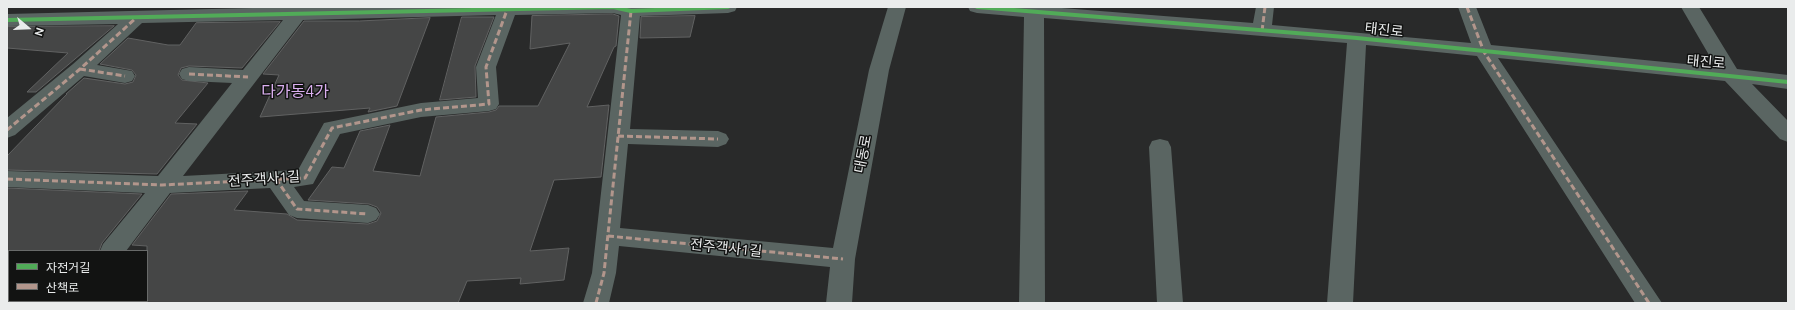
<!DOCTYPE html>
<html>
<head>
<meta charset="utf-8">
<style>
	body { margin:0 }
	#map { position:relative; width:1795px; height:310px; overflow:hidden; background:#292a2a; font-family:Ubuntu,"Noto Sans KR",sans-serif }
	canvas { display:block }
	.frame { position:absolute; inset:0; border:8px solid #eaecec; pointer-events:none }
	.legend { position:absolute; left:8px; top:250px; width:140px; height:52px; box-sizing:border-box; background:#121312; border:1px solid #686a69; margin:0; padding:5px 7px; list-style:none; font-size:12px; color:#eaecec }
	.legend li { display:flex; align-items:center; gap:8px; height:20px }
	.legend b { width:20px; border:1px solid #686a69 }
	.north { position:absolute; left:8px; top:8px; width:40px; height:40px; -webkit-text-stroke:3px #121312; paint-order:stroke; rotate:109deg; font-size:11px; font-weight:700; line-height:16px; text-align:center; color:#eaecec }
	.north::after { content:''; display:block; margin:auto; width:14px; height:18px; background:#eaecec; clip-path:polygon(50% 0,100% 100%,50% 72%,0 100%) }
</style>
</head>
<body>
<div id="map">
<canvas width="1795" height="310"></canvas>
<div class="frame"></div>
<ul class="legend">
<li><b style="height:5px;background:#51ab58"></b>자전거길</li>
<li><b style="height:5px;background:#b2968c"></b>산책로</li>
</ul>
<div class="north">N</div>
</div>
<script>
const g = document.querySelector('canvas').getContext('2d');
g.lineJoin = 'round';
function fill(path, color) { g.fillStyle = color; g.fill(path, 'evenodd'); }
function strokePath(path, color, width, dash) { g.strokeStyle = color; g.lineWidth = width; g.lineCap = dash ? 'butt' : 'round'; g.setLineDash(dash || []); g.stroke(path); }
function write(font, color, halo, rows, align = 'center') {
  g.font = font + ' Ubuntu,"Noto Sans KR",sans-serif'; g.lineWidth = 3; g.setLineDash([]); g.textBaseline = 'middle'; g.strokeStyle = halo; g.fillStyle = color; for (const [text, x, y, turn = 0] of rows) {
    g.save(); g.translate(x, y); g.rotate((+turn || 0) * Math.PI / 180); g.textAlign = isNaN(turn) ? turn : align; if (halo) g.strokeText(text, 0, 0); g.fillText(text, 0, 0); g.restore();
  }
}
const building = new Path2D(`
	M613,14L619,16L616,46L614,47L587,107L609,105L601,177L554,180L530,251L569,248L564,280L520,284L521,278L467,281L458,303H147V246L132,245L171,194L248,191L234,210L287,214L297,220L368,224L377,221L381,213L377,207L369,204L308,200L332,167L344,168L360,131L390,125L373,171L420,176L436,117L489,112L496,110L499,106H538L570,43L530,49L532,16Z
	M695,16L690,37L640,38L641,17Z
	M462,17H494L475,66L476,97L440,100Z
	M430,18L397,106L368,112L370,108L260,117L279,75L263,74L304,21H359Z
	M280,22L242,68L189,66L181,68L178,75L182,80L208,83L175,123L197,124L157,174L7,170V156L67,94H66L84,78L125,84L133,82L136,75L132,70L100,64L128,38L168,45H180L196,23Z
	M114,26L36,92H27L68,53L7,48V27Z
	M7,188L142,194L102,243L99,251H7Z`);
fill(building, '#454646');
strokePath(building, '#616262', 1);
fill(new Path2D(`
	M293,7H737L735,11L728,13L640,16L630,129L718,131L726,134L729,139L726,144L718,147L628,144L620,228L833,248L869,70L888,7H906L889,70L855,259L852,303H826L830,267L619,246L616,273L609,303H583L592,273L621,15L613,13L515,15L496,67L499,104L496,109L489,111L421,117L340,134L313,184L294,187L304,201L368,205L376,208L380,214L376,220L368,223L297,218L289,215L270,188L170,193L126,251H100L103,244L145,193L7,187V171L158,176L232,83L189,81L182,79L179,74L182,69L189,67L243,70L283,20L142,23L97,65L132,71L135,76L132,81L125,83L84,76L15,135L7,138V118L73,64L118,24L7,26V14ZM496,15L476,67L478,98L421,103L324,123L298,170L183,176L303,20Z
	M968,7H1049L1253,23L1256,7H1274L1272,25L1471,43L1458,7H1476L1491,45L1716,67L1681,7H1699L1737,69L1788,75V89L1752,84L1788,121V142L1780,139L1725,81L1498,58L1662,303H1635L1477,56L1366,45L1353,303H1327L1347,43L1044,18L1045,303H1019L1024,17L977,13L970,11Z
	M1160,139L1168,141L1171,147L1183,303H1157L1149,147L1152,141Z
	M60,301H86L85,303H59Z`), '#5a6562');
strokePath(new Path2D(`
	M1467,7L1484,52L1649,303
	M1262,31L1265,7
	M80,69L125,76
	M189,74L248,77
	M7,130L80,69L136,18
	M618,136L718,139
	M7,179L162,185L305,178L332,128L421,110L489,104L486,67L507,10
	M276,179L297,209L368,214
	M608,236L843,259
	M596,303L604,273L631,11`), '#b2968c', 3, [6, 3]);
strokePath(new Path2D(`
	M977,7L1357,38L1788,82
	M7,20L613,7L631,11L728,7`), '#51ab58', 4);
write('14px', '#eaecec', '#121312', [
	["태진로",1384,30,6],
	["태진로",1706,62,5],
	["대동로",863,154,-79],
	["전주객사1길",264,179,-4],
	["전주객사1길",726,248,6]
]);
write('16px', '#dbaff0', '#121312', [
	["다가동4가",295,92]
]);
</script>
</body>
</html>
